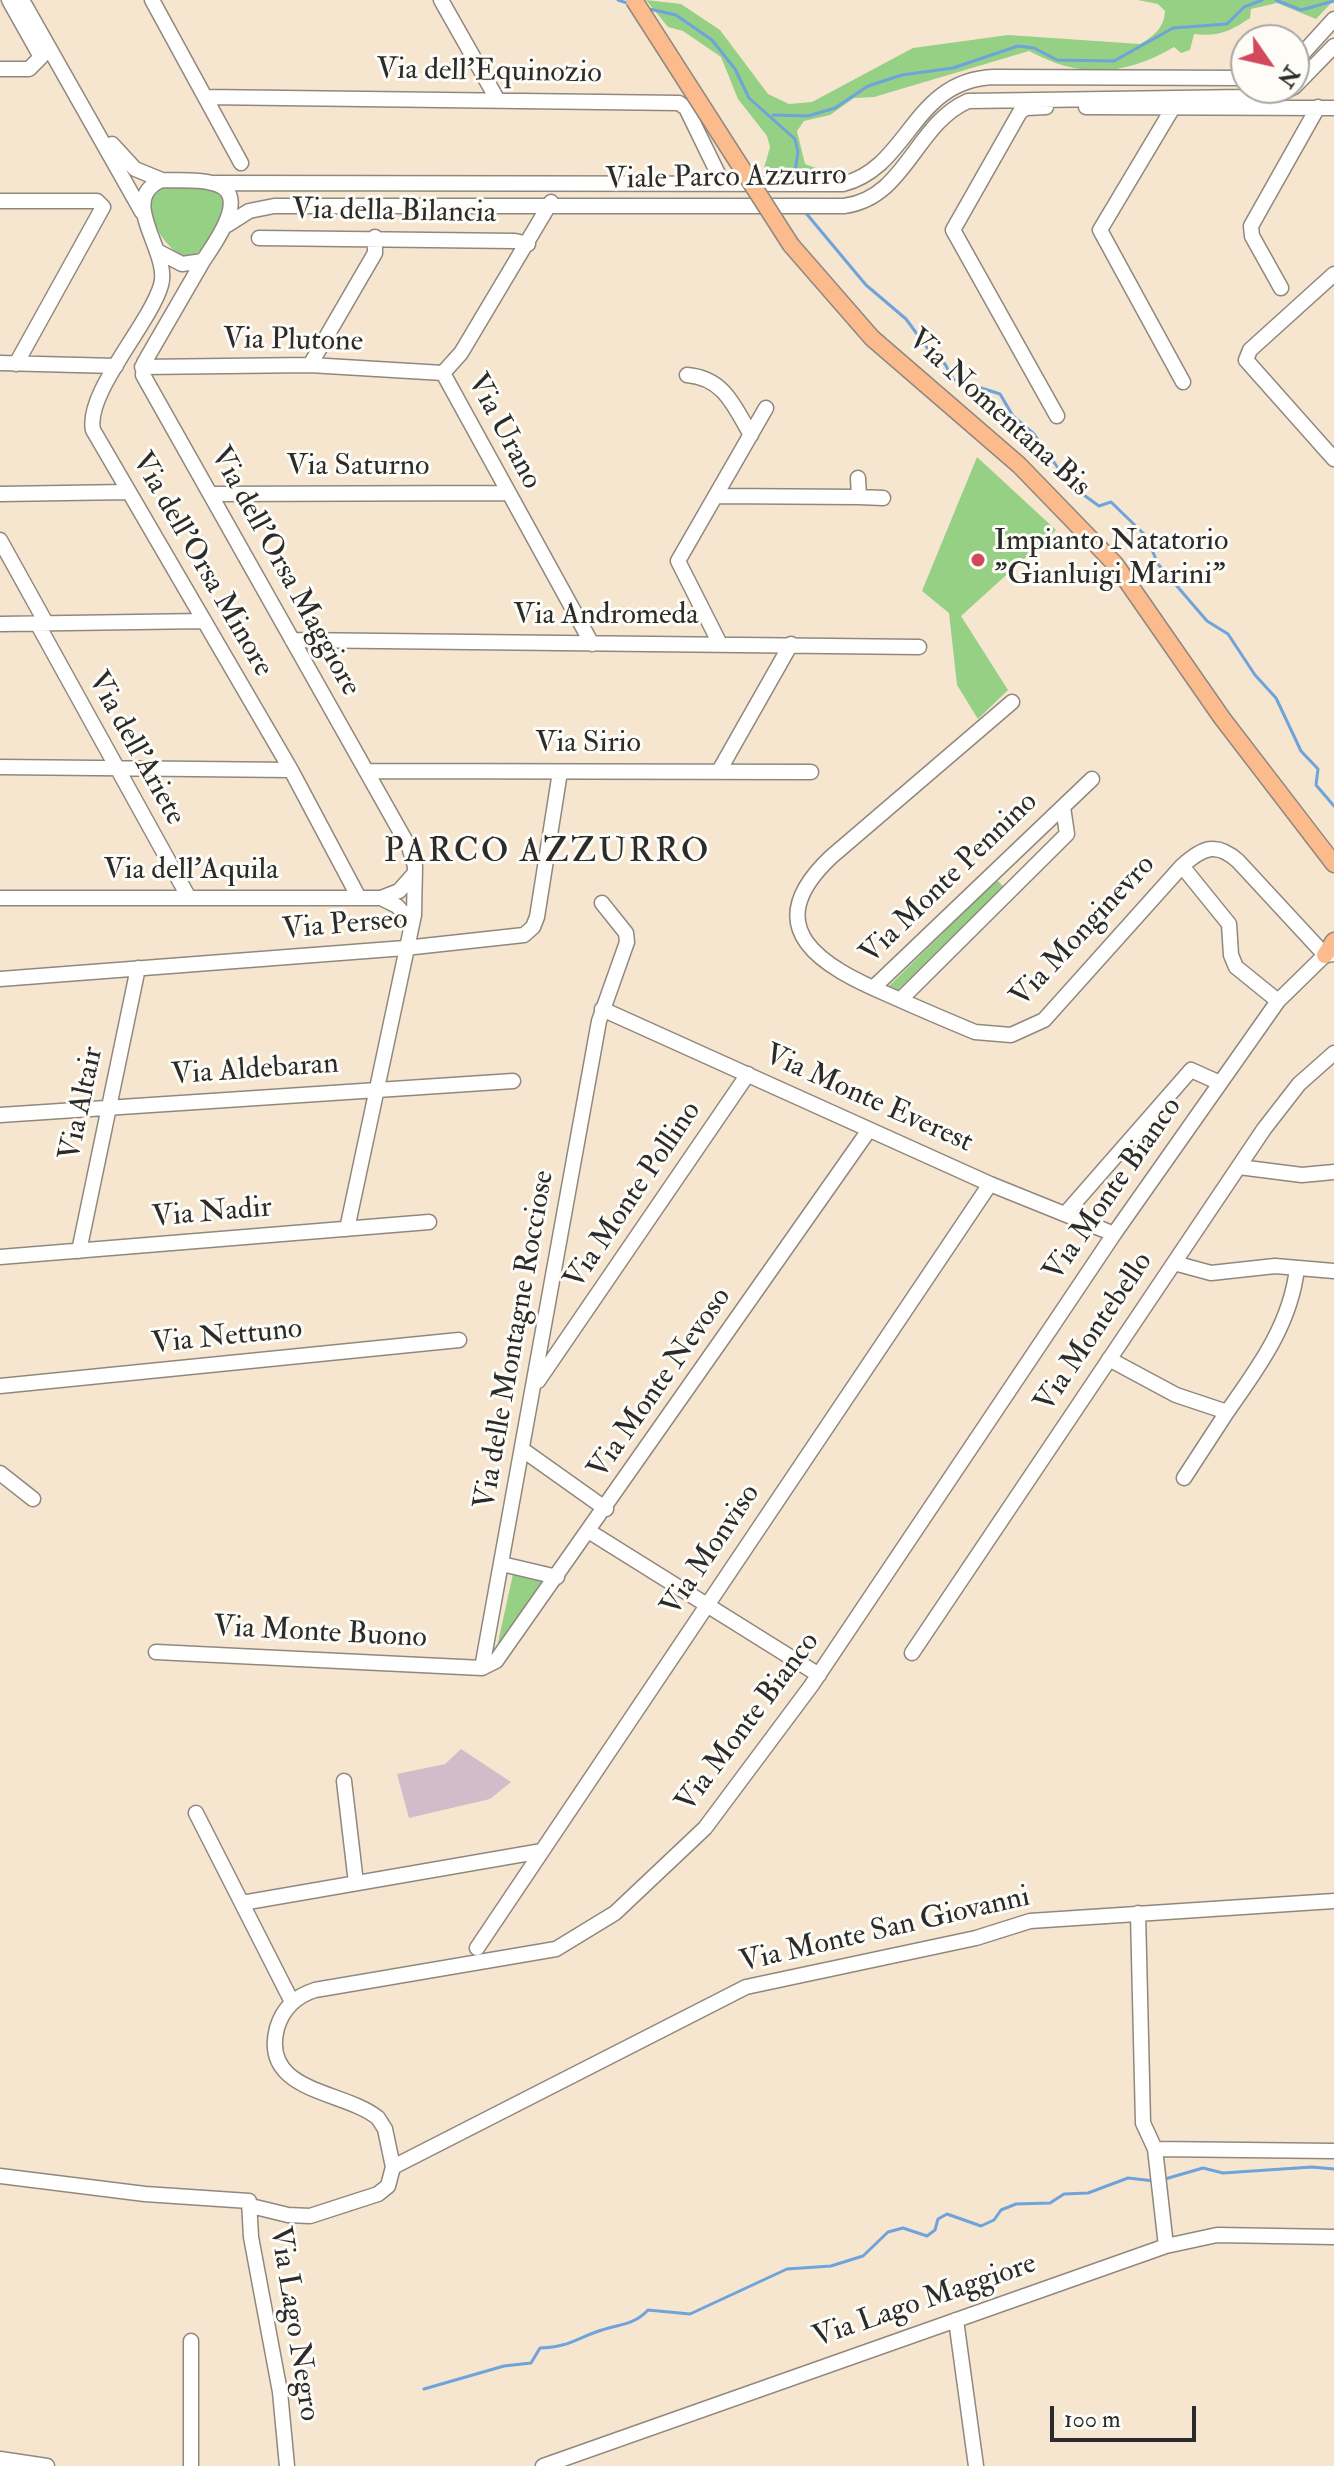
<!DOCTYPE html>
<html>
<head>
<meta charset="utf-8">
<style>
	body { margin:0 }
	#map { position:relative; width:1334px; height:2466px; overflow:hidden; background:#f6e6d0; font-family:"IM FELL Double Pica",serif }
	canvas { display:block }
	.north { position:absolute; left:1230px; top:24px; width:80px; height:80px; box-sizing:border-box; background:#fdfcf7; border:2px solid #a9a8a5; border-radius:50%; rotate:124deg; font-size:22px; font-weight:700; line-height:32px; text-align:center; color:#2b2b2b }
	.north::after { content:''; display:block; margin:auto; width:28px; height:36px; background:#d1495b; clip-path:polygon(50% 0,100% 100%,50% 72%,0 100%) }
	.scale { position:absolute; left:1050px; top:2406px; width:146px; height:36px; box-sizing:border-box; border:4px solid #2b2b2b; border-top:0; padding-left:10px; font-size:24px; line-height:28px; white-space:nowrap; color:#2b2b2b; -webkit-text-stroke:6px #fdfcf7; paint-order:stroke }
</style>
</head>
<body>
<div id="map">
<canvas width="1334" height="2466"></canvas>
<div class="north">N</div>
<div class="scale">100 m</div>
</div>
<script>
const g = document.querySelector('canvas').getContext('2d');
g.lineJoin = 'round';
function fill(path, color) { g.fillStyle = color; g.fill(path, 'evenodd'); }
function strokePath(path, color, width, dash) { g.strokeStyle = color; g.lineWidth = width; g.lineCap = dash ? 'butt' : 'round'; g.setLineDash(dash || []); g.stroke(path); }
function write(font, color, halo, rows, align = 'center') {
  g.font = font + ' "IM FELL Double Pica",serif'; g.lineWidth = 6; g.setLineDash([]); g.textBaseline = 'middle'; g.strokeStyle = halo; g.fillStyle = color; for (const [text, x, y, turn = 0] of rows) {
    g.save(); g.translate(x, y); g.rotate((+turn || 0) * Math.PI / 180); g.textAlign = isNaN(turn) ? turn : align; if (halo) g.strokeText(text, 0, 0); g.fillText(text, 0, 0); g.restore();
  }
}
fill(new Path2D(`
	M461,1749L511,1782L490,1799L409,1818L397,1774L445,1764Z`), '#d1bdca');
fill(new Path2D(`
	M646,0L681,4L720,30L768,94L789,104L812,102L913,48L1008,35L1140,44C1154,36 1164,28 1165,11L1158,4L1138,0H1334L1316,19L1277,3L1251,9L1250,18C1231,31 1218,37 1194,34L1190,50L1181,53L1174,47C1124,76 1081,79 1029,51L874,97L854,98L830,115L804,121L797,131L805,164L824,171L827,179L810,184L768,177L764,168L770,147L767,136L738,99L721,57L683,31L668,27Z
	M163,188H210L224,199C223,221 208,253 186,259C166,248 147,221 151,198Z
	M977,457L1056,530L961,616L1008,690L978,719L957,685L949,613L922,591Z
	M997,880L1004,887L897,991L888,987Z
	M513,1574L550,1582L495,1656Z`), '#95d084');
strokePath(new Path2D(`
	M618,0L630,4
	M1276,0L1301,10L1334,1
	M645,8L676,15L712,40L735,69L749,98L795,139L798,152L794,179
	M773,115L808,116L835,108L868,86L902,75L953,68L1018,46L1034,48L1057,60L1114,61L1173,28L1227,24L1244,7L1262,0
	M805,212L866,285L906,319L931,353L945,364L953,379L1000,394L1013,416L1034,434L1058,468L1081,493L1099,506L1111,502L1146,536L1158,564L1207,621L1228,634L1255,675L1276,698L1301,751L1318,769L1316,785L1334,806
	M1165,2179L1203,2168L1223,2173L1312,2167L1334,2169
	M424,2389L504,2366L531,2363L540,2348C570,2347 576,2338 602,2330C621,2324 634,2325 648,2310L690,2314L787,2269L831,2266L863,2256L888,2232L903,2228L927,2236L935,2230L938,2219L947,2214L981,2226L994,2220L1001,2210L1016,2204L1050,2203L1064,2194L1088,2193L1128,2178L1154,2181`), '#6ea3db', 3);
const minor = new Path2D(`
	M22,0L142,212
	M152,0L241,163
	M441,0L497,99
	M1294,63L1334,19
	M0,69H29L41,57L9,0
	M1294,87L1334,46
	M205,97L679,103L686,108L723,184
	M1177,101L1100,230L1183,382
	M1046,107L1026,108L1020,112L953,230L1057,416
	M1086,107L1334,108
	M112,144L135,169L162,180
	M215,183L843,184C910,167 912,80 994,77L1246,78
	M0,201H97L103,207L16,364
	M227,225L249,211L274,206H844C906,198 915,124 968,101L1246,97L1276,95L1292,88
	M259,238L515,241L528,244
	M159,252L182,264L203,261C214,244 254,192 212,183C197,179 178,181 162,180C116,199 171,252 161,285C150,324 85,393 93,430L291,770L359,898
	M203,261L144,363L143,375L409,847L415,866L414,915L347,1229
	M1334,274L1250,350L1246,360L1334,459
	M1281,288L1252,236L1251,226L1318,107
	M0,363L116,366
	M310,365L375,253V237
	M142,367L310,365L443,373
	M443,373L592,644
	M443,373L461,353L551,202
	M687,375C724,378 734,406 751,435
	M0,494L128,492
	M210,494L506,493
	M717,496L859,497L858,478
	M859,497L883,498
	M0,540L46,623
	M37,623L189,898
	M0,624L204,621
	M292,640L919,647
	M720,644L678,561L766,408
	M1012,702L831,857C755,929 823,967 889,995C918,1008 946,1020 975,1032L1011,1035L1044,1020L1182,866C1202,848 1216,841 1238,861L1325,955
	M0,767L291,770
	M366,771L811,772
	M719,771L791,644
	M1182,866L1229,924L1231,955L1236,967L1278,1001
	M0,898H381L399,891L415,873
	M381,898L397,906L412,922
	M602,903L626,933L627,942L599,1021L482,1668L496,1661L869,1130
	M0,979L405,948L524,935L533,927L537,917L560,772
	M873,988L1092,779
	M900,1000L1067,834L1063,807
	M602,1009L990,1184L1114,1234
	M0,1115L513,1081
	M1239,1167L1302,1175L1334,1172
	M1065,1214L1191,1070L1220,1083
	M79,1251L138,968
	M0,1257L429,1222
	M1174,1263L1211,1273L1275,1266L1334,1271
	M1109,1359L1176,1395L1227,1412C1259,1367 1291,1323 1297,1268
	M538,1381L748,1074
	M0,1386L459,1340
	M523,1450L606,1509
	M0,1473L33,1499
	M1184,1478L1227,1412
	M590,1532L819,1675
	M502,1564L557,1577
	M156,1652L482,1668
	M912,1653L1264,1129L1299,1084L1334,1053
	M344,1781L356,1883
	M196,1813L292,2002
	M242,1903L542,1851
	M1138,1913L1143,2123L1155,2149
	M477,1948L990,1184
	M393,2167L746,1987L976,1938L1030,1921L1334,1901
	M0,2176L145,2194L249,2201L251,2237L280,2392L287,2466
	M251,2206L288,2215L310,2216L378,2194L388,2186L393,2167L385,2129L378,2118C344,2090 260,2093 277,2028C283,2008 296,1996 315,1990L556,1949L615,1913L705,1828L811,1686L1114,1234L1278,1001L1325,955L1334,954
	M1166,2246L1155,2149L1334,2151
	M956,2320L976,2466
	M0,2459L47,2466
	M191,2466V2341
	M543,2466L1166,2246L1217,2235L1334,2237`);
const major = new Path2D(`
	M791,245L872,338L1019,465L1115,564L1222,718L1334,864
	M1325,955L1334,941`);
strokePath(minor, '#90887e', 17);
strokePath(major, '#90887e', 19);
strokePath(minor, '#fff', 14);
strokePath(major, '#fbbb8d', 16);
const majorBridge = new Path2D(`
	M634,0L791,245`);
strokePath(majorBridge, '#90887e', 19, []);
strokePath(majorBridge, '#fbbb8d', 16);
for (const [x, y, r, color] of [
	[978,560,8,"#d1495b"]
]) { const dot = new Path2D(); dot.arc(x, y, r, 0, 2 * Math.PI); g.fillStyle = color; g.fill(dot); strokePath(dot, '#fdfcf7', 3); }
write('30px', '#2b2b2b', '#fdfcf7', [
	["Via dell'Equinozio",489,73,1],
	["Viale Parco Azzurro",726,179,-1],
	["Via della Bilancia",394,213,1],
	["Via Plutone",293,342,1],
	["Via Nomentana Bis",998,414,42],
	["Via Urano",503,432,62],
	["Via Saturno",358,468],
	["Via dell'Orsa Minore",201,565,60],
	["Via dell'Orsa Maggiore",284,572,61],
	["Via Andromeda",606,617],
	["Via Sirio",588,745],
	["Via dell'Ariete",135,749,61],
	["Via dell'Aquila",191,872],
	["Via Monte Pennino",950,879,-44],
	["Via Perseo",345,926,-5],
	["Via Monginevro",1084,932,-47],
	["Via Aldebaran",255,1071,-4],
	["Via Monte Everest",868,1100,24],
	["Via Altair",83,1104,-78],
	["Via Monte Bianco",1114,1190,-55],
	["Via Monte Pollino",634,1196,-56],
	["Via Nadir",212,1214,-5],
	["Via Montebello",1095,1333,-56],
	["Via Nettuno",227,1338,-6],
	["Via delle Montagne Rocciose",516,1340,-80],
	["Via Monte Nevoso",661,1384,-55],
	["Via Monviso",712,1551,-56],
	["Via Monte Buono",320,1634,3],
	["Via Monte Bianco",749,1723,-53],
	["Via Monte San Giovanni",885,1931,-13],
	["Via Lago Maggiore",925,2302,-19],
	["Via Lago Negro",293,2324,81]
]);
write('30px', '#2b2b2b', '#fdfcf7', [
	["Impianto Natatorio",994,543],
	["\"Gianluigi Marini\"",994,577]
], 'left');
g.letterSpacing = '2px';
write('34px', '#2b2b2b', '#fdfcf7', [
	["PARCO AZZURRO",547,854]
]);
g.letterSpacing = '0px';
</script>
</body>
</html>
